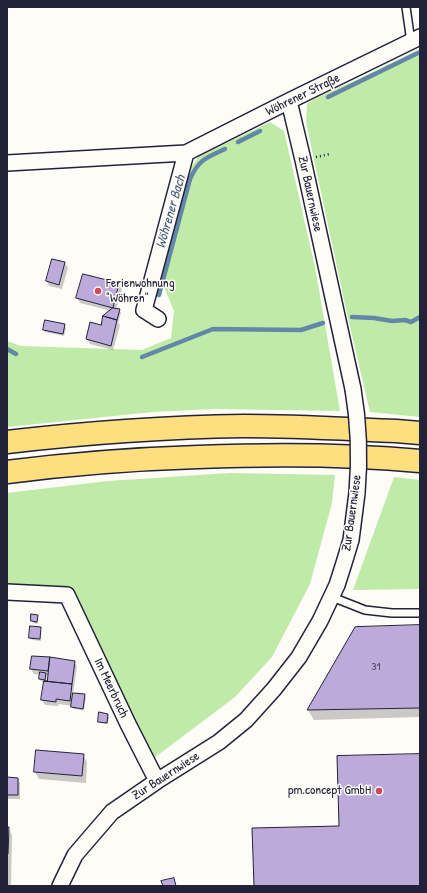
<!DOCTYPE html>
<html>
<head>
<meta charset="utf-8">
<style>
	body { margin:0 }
	#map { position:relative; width:427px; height:893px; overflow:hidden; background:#fdfcf7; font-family:"Patrick Hand",sans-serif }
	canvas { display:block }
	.frame { position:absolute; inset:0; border:8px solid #22223b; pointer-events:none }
</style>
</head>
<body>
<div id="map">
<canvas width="427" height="893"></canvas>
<div class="frame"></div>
</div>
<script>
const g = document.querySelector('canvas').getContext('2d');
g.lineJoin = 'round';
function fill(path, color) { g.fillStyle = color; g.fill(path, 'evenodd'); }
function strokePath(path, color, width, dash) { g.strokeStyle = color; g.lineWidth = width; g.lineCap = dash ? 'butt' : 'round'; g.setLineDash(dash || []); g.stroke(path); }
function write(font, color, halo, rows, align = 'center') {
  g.font = font + ' "Patrick Hand",sans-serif'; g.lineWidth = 3; g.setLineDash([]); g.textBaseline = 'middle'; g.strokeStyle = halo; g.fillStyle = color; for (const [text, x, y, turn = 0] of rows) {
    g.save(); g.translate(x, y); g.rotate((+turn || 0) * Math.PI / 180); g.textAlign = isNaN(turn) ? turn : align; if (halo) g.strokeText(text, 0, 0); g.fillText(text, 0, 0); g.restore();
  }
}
fill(new Path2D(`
	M418,50L420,51V417L370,412L347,314L306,122L307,104L316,98L354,81Z
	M270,122L284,131L315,267L340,411L215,409L153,412L7,427V341L21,346L142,350L171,338L174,311L160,277L186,175L199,156Z
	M230,473L335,475L332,503L310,584L272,657L235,697L154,758L123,699L78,598L63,599L7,596V493L108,481Z
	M394,477L420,480V589L353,590Z`), '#c0eaa7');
fill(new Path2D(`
	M53,260L65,263L68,268L62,289L49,286L47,281Z
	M83,275L119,284L122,289L116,310H119L121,313L118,323L120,325L113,350L90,344L87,339L102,327L111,311L80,303L77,298Z
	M64,325L66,328L64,336L45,332L44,330Z
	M37,616L38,618V624L33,623L32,621Z
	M420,626V717L314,720L308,710L355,628Z
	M31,627L40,628L41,630V641L32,640L30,638Z
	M32,657L74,662L77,666L73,694L84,695L86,697L84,710L73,709L72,706L59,704L58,706L45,705L42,700L45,682L41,681L40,679L41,675L34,674L31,669ZM47,675H49L48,682H46Z
	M107,715L109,717L108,724L100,723L99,721Z
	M83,755L87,762L86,783L39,779L35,772Z
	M7,778L18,779L20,783V799H7Z
	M7,828H8L12,835L11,886H7Z`), '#0003');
strokePath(new Path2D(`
	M328,97L418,53
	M238,142L260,131
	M159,295L190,179C199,159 206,158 225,149
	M352,317L374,318L392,321L405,320L411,322L420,317
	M7,349L16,354
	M142,357L213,329L301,330L323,323`), '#6387a6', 4.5);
const building = new Path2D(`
	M52,259L65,262L59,285L46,281Z
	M83,274L119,283L113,308L76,298Z
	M113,308L120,309L117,320L103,316Z
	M103,316L117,320L111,346L86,339L90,322L101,325Z
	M45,320L65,324L63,334L43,330Z
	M31,614L38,615L37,622L31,621Z
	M420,625V708L307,710L355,627Z
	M30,626L41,627L40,639L29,638Z
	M32,656L50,657L48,671L30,669Z
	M50,657L75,661L72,684L44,681H47Z
	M40,672L46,673L45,680L39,679Z
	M44,681L72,684L70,701L56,699V702L41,700Z
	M73,693L85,694L83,709L71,707Z
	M99,712L108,714L107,723L98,722Z
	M36,750L84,754L82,776L34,772Z
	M420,754V886H254L252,828L339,826L337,756Z
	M7,777L18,778V795H7Z
	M7,827H9L8,854H7Z
	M174,878L176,886H163L161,881Z`);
fill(building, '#bbaada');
strokePath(building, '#22223b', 1);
const service = new Path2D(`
	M406,7L411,42
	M332,597L365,610L392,613H420`);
const minor = new Path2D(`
	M289,101L303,160L353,389
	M7,163L186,153L289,101L420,37
	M158,319L144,310L186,153
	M7,592L67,595L128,724L157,781
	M60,886L75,855L112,812L157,781L219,742L246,720L274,689L299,657L320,621L337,585L344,563L351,540L357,493`);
const motorway = new Path2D(`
	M7,442C85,433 165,427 244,426C295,426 346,429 396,431L420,433
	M7,472C70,464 134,459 198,457C272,454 346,454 420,461`);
strokePath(service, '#22223b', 10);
strokePath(minor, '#22223b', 18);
strokePath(motorway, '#22223b', 25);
strokePath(new Path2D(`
	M316,157L330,154`), '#22223b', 2.5, [1, 3]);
strokePath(service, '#fdfcf7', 7);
strokePath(minor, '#fdfcf7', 15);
strokePath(motorway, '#fedf80', 22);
const minorBridge = new Path2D(`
	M353,389C359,424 360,458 357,493`);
strokePath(minorBridge, '#22223b', 18, []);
strokePath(minorBridge, '#fdfcf7', 15);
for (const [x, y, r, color] of [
	[98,291,4,"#d1495b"],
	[379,791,4,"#d1495b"]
]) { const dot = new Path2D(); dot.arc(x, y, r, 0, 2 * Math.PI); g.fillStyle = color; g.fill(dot); strokePath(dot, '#fdfcf7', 1.5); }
write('11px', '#484463', null, [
	["31",376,667]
]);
write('13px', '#22223b', '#fdfcf7', [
	["Wöhrener Straße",303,95,-26],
	["Zur Bauernwiese",310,194,78],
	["Zur Bauernwiese",352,513,-82],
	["Im Meerbruch",111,688,65],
	["Zur Bauernwiese",166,776,-33]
]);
write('13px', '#22223b', '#fdfcf7', [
	["Ferienwohnung",106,284],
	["\"Wöhren\"",106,299],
	["pm.concept GmbH",371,791,"right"]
], 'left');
write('italic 14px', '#485d7a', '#fdfcf7', [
	["Wöhrener Bach",171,212,-74]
]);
</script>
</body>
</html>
